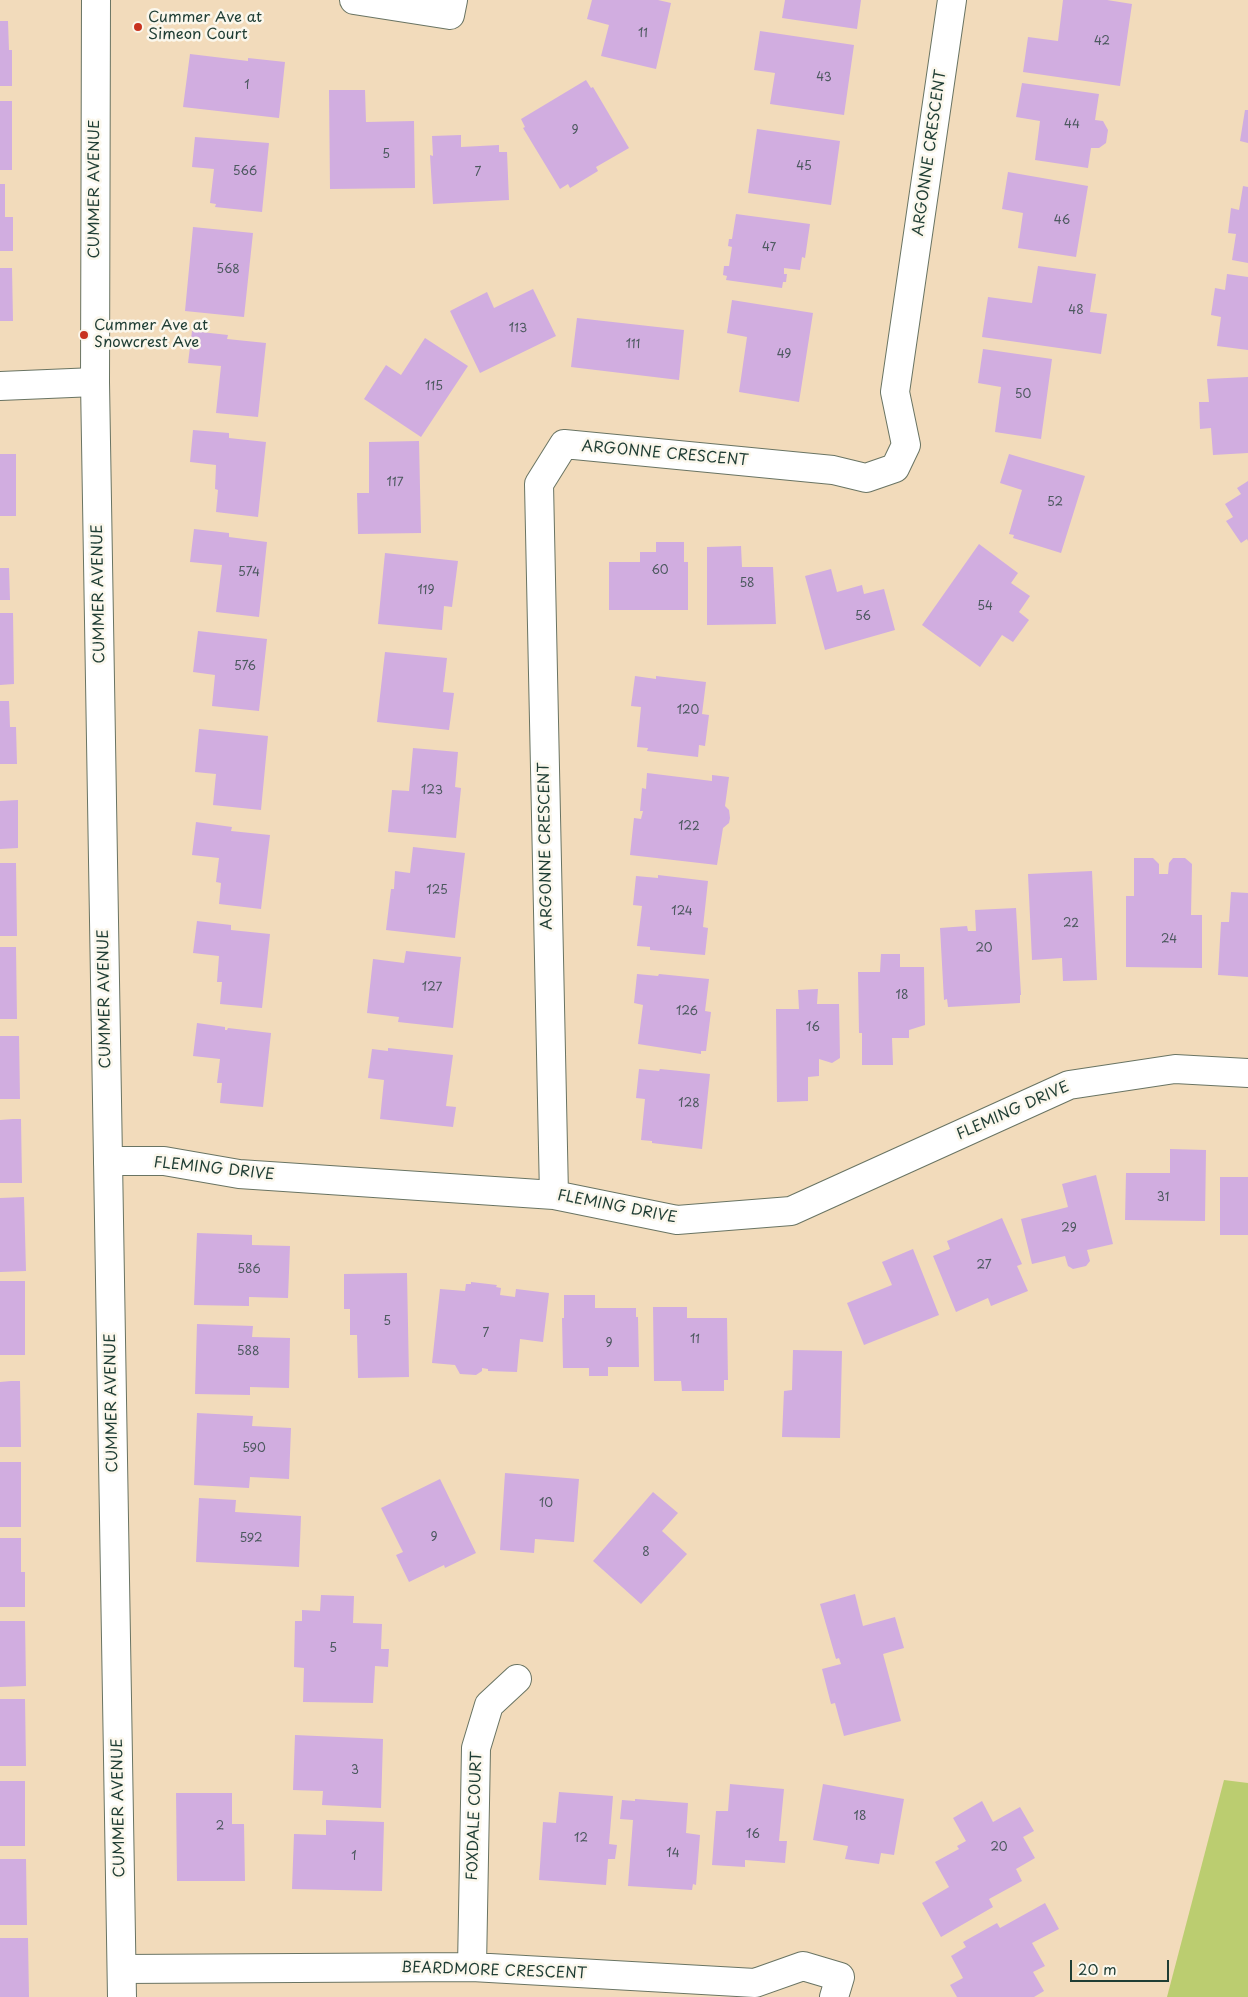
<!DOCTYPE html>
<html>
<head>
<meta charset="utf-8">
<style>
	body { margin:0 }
	#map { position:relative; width:1248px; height:1997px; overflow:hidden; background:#f2dbbb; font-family:"Playpen Sans",sans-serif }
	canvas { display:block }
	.scale { position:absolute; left:1070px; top:1960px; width:99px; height:22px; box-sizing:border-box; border:2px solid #1f3d34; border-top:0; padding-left:6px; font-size:15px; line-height:18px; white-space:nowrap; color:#1f3d34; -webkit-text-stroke:4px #fbf7ec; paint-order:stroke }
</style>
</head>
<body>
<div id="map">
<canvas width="1248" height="1997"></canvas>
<div class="scale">20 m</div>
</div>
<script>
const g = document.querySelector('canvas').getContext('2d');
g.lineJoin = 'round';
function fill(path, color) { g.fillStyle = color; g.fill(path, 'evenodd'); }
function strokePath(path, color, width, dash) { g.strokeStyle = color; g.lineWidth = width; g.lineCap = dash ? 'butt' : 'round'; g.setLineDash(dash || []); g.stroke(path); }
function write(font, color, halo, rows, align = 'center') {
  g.font = font + ' "Playpen Sans",sans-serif'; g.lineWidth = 5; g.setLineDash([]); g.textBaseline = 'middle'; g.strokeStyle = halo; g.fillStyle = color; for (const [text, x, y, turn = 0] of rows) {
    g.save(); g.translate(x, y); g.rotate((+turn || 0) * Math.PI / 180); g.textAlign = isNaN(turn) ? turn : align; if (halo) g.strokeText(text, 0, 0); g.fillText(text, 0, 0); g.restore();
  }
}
fill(new Path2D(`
	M1224,1780L1248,1783V1997H1167Z`), '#bbcd70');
fill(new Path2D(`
	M592,0H658L671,3L656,69L601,56L609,25L587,19Z
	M785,0H861L857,29L782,18Z
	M1063,0H1107L1132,4L1120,86L1023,72L1028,37L1058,41Z
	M0,21H8L9,50H12V86H0Z
	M760,31L854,45L844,115L770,104L775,73L754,70Z
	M190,54L248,61V58L285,62L279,118L183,107Z
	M586,80L591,88L593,87L629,148L596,167L598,171L570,188L568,184L560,189L523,128L525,127L521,119Z
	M1022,83L1099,94L1095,120L1103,121L1108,130L1106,143L1099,148H1091L1088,168L1035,160L1040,121L1016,117Z
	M329,90H365L366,122L414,121L415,188L330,189Z
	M0,101H12V170H0Z
	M1245,110H1248V143L1240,141Z
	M757,129L840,141L831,205L748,193Z
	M461,135V147L499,145V152H507L509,200L433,204L430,155L433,156L432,136Z
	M195,137L269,143L262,212L215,207L216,204L210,203L214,169L192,167Z
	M1008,172L1088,186L1076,257L1018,248L1023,213L1002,209Z
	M0,184H5V217H13V251H0Z
	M1243,186L1248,187V263L1232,260L1236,234L1228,233L1231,208L1239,210Z
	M736,214L810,224L805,258L802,257L800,270L784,268V274H787L786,282H783L782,288L726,280L727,276L723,275L724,266H729L732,247L728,246L729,239H732Z
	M193,227L253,233L244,317L185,311Z
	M1038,266L1096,274L1090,312L1107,314L1101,354L982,337L988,297L1032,303Z
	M0,268H12L13,321H0Z
	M1227,274L1248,277V350L1217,346L1221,317L1211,315L1215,288L1225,290Z
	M533,289L556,336L480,373L450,311L487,292L494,308Z
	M732,300L813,313L799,402L739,392L747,337L727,333Z
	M577,318L684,330L679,380L571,367Z
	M192,331L228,335L227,339L266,343L258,417L216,413L221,366L188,363Z
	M425,338L468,366L421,437L364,399L386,365L401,375Z
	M983,349L1052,359L1041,439L995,432L1001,387L978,383Z
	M1248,377V453L1213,455L1211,428L1200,429L1199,402H1209L1207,379Z
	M193,430L229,433V438L266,442L258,517L216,512L218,490L215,489L216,465L190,462Z
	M419,441L421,533L358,534L357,493H369V442Z
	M0,454H16V516H0Z
	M1009,454L1085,476L1061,553L1013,538L1014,535L1009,534L1022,490L1000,483Z
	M1248,481V541L1247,539L1241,543L1226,521L1233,517L1225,504L1241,494L1237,488Z
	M194,529L229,533V537L267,542L259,617L216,612L222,565L190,562Z
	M656,542H684V562H688V610H609V562H640V552H656Z
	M979,544L1018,573L1011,583L1030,596L1019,612L1029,620L1013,642L1002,635L980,667L922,625Z
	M741,546L742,567H773L776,624L707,625V547Z
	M385,553L458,561L452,607L444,606L442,630L378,624Z
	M0,568H9L10,600H0Z
	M831,569L837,592L862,585L864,594L884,589L895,630L825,650L805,576Z
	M0,613H13L14,684L0,685Z
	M198,631L267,639L259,711L212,706L215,675L193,672Z
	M385,652L447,658L443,692L454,693L449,730L377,722Z
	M635,676L656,679V676L706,682L702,714L709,715L705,746L699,745L698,757L647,751L648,748L637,747L641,707L631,706Z
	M0,701H9L10,727H16L17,764H0Z
	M199,729L268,736L261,810L213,805L216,774L195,772Z
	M413,748L458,752L455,787L461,788L456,838L388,832L392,790L409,791Z
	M647,773L712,781V775L729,777L725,806L729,810L730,818L729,823L723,828L717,865L630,855L634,818L641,819L643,811H640L642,788L646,789Z
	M18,800V848L0,849V801Z
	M196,822L232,827L231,831L270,835L261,909L219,904L221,883L216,882L219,858L192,855Z
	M413,847L465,853L455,938L386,930L391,889H394L395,871L410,873Z
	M1134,858H1153L1159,864V874H1168L1169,863L1173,858H1185L1192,864L1191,915H1202V968L1126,967V896H1134Z
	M0,863H16L17,936H0Z
	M1092,871L1097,980L1063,981L1062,958L1032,960L1028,874Z
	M658,875L708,881L703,927L708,928L705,955L650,950V947L637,946L642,906L633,905L636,876L658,878Z
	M1231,892L1248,893V977L1218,975L1221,922H1229Z
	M1016,908L1021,995H1020V1003L948,1007L947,999L944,1000L940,928L967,926L968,931H976L975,910Z
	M197,921L231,925V930L270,934L262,1008L220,1004L222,982H217L219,956L193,953Z
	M0,947H16L17,1019H0Z
	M406,951L461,957L453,1028L398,1022L399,1017L367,1013L373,959L404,963Z
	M881,954H900V967H924L925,1025L909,1030V1038H892L893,1065H862V1033H859L858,972H880Z
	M637,974L658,976L659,974L709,979L705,1011L711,1012L706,1051H701V1054L638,1044L643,1005L634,1003Z
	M818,989L817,1004H839L840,1058L832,1063L819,1059V1076L808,1077V1101L777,1102L776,1009H799L798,990Z
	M197,1023L225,1027V1030H227L228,1028L271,1033L263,1107L220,1103L222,1083H217L220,1059L193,1056Z
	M0,1036H19L20,1099H0Z
	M388,1048L453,1055L446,1106L456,1107L453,1127L380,1119L384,1080L368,1078L372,1049L388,1051Z
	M639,1069L659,1071L660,1069L710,1074L702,1149L652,1143V1141L641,1140L645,1099L636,1098Z
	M13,1119H21L22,1183H0V1120Z
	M1170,1149L1206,1150L1205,1221L1125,1220L1126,1173H1170Z
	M1096,1175L1113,1244L1087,1250L1090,1261L1086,1266L1073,1269L1068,1266L1065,1256L1032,1264L1021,1219L1068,1207L1062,1184Z
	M1220,1177H1248V1235H1220Z
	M24,1197L26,1271L0,1272V1198Z
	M1002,1218L1022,1264L1017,1266L1028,1291L991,1306L988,1298L956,1312L933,1256L950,1249L947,1241Z
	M197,1233L252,1235V1245L290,1246L288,1298L249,1297V1306L194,1305Z
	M913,1249L939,1315L864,1345L847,1303L892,1285L882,1262Z
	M407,1273L409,1377L358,1378L357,1335H350V1309H344V1274Z
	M0,1281H25V1355H0Z
	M471,1282L497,1285L496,1287L501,1288L500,1295L515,1297L516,1289L549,1293L543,1342L520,1339L517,1372L488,1371V1369L482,1368V1371L476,1375L460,1374L455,1365L432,1363L440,1289L465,1291L466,1284H471Z
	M564,1295H595V1308H636V1317H638L639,1367H608V1376H589V1368H563L562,1318H564Z
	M653,1307H687V1318H727L728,1380H724V1391H682L681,1381H654Z
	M197,1324L253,1326L252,1337L290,1338L289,1388L250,1387V1395L195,1394Z
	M793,1350L842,1351L840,1438L782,1437L784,1391L792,1390Z
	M11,1381H20L21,1447H0V1382Z
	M197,1413L253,1416L252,1426L291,1428L289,1479L250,1477L249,1488L194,1485Z
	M0,1462H21V1527H0Z
	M505,1473L579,1479L574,1542L535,1539L534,1553L500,1550Z
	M440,1479L476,1553L445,1568L444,1565L409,1582L396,1555L403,1552L381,1508Z
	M653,1492L678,1513L662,1531L687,1554L641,1604L593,1561Z
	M199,1498L236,1500L235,1512L301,1516L299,1567L196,1562Z
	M0,1538H21V1572H25V1607H0Z
	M855,1594L863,1626L895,1617L904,1648L883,1654L901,1721L844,1736L835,1703L831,1704L822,1669L841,1664L839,1658L836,1659L820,1604Z
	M321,1595L354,1596L353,1623L382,1624L381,1649H389L388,1667L375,1666L373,1703L303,1702L304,1668L294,1667L295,1621H302V1610L320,1611Z
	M0,1621H25L26,1686L0,1687Z
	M0,1699H25L26,1766H0Z
	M295,1735L383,1739L381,1808L322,1805L323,1791L293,1790Z
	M0,1781H25V1846H0Z
	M730,1784L784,1789L779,1841H787L785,1863L745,1860V1867L712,1865L716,1811H728Z
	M823,1784L904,1799L894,1855L881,1853L879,1864L845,1859L848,1846L813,1840Z
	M559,1792L613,1796L609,1844L617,1845L615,1859H608L606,1885L539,1880L543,1822L556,1823Z
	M176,1793H232V1824H244L245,1881H177Z
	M635,1799L688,1803L686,1833L700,1835L696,1885L693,1884L692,1890L628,1886L633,1820L620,1819L622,1800L635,1801Z
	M982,1801L993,1822L1020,1807L1034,1831L1023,1837L1035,1858L1016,1869L1022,1881L989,1899L993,1907L941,1937L922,1903L949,1887L935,1862L959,1849L957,1846L966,1841L953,1818Z
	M326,1820L384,1822L382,1891L292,1889L294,1834L326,1835Z
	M0,1859H26L27,1925H0Z
	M1045,1903L1059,1929L1032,1943L1045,1966L1033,1972L1044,1991L1034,1997H957L950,1985L963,1978L951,1956L966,1947L963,1942L997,1923L1000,1928Z
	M0,1938H28L29,1997H0Z`), '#d1ade0');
const minor = new Path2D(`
	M354,0L450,15L453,0
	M0,386L95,382
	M108,1161H164L239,1174L554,1195L677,1220L791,1211L1069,1085L1175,1069L1248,1073
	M554,1195L539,484L564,444L833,470L866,478L895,468L906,445L895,392L952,0
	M472,1967L476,1748L489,1705L517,1679
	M122,1969L472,1967L755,1983L803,1966L840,1977L834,1997`);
const tertiary = new Path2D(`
	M96,0L95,382L122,1997`);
strokePath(minor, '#697463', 30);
strokePath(tertiary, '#697463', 30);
strokePath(minor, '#fff', 28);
strokePath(tertiary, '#fff', 28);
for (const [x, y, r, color] of [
	[138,27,5,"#c8321e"],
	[84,335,5,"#c8321e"]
]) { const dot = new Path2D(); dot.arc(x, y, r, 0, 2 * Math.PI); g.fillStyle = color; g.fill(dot); strokePath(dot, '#fbf7ec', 2); }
write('12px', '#4c595f', null, [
	["11",643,34],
	["42",1102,42],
	["43",824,78],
	["1",247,86],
	["44",1072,125],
	["9",575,131],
	["5",386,155],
	["45",804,167],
	["566",245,172],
	["7",478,173],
	["46",1062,221],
	["47",769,248],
	["568",228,270],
	["48",1076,311],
	["113",518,329],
	["111",633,345],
	["49",784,355],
	["115",434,387],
	["50",1023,395],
	["117",395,483],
	["52",1055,503],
	["60",660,571],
	["574",249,573],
	["58",747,584],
	["119",426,591],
	["54",985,607],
	["56",863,617],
	["576",245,667],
	["120",688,711],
	["123",432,791],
	["122",689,827],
	["125",437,891],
	["124",682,912],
	["22",1071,924],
	["24",1169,940],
	["20",984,949],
	["127",432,988],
	["18",902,996],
	["126",687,1012],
	["16",813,1028],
	["128",689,1104],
	["31",1163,1198],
	["29",1069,1229],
	["27",984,1266],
	["586",249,1270],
	["5",387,1322],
	["7",486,1334],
	["11",695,1340],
	["9",609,1344],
	["588",248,1352],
	["590",254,1449],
	["10",546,1504],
	["9",434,1538],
	["592",251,1539],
	["8",646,1553],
	["5",333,1649],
	["3",355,1771],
	["18",860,1817],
	["2",220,1827],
	["16",753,1835],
	["12",581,1839],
	["20",999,1848],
	["14",673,1854],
	["1",354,1857]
]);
write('15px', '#1f3d34', '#fbf7ec', [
	["Cummer Ave at",148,18],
	["Simeon Court",148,35],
	["Cummer Ave at",94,326],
	["Snowcrest Ave",94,343]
], 'left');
write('15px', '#1f3d34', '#fbf7ec', [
	["ARGONNE CRESCENT",930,153,-82],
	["CUMMER AVENUE",95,189,-90],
	["ARGONNE CRESCENT",665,454,5],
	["CUMMER AVENUE",99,594,-91],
	["ARGONNE CRESCENT",546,846,-91],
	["CUMMER AVENUE",105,999,-91],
	["FLEMING DRIVE",1013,1111,-24],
	["FLEMING DRIVE",214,1169,6],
	["FLEMING DRIVE",617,1207,11],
	["CUMMER AVENUE",112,1403,-91],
	["CUMMER AVENUE",119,1808,-91],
	["FOXDALE COURT",475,1816,-88],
	["BEARDMORE CRESCENT",494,1971,2]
]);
</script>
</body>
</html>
